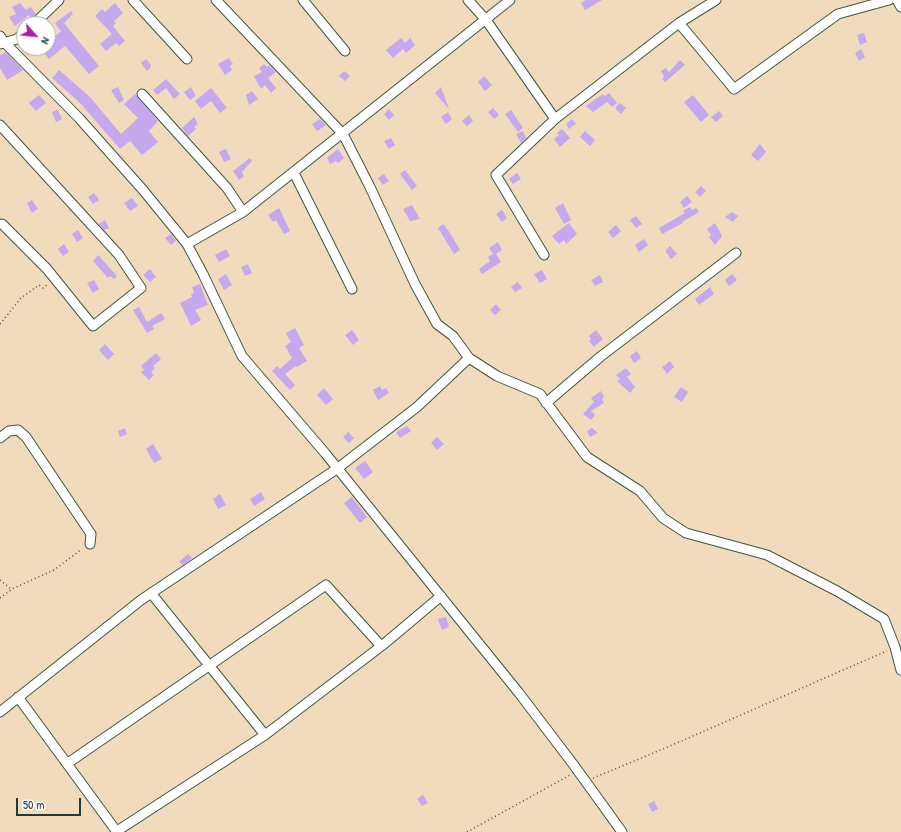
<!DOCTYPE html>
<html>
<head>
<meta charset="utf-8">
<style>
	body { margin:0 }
	#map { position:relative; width:901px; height:832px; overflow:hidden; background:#f1dbbc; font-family:"Patrick Hand",sans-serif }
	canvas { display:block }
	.north { position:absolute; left:16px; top:16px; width:40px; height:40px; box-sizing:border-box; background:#fff; border:1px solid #a5b1ae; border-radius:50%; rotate:117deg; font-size:11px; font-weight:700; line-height:16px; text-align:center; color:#1f3d34 }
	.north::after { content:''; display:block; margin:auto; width:14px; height:18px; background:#b5179e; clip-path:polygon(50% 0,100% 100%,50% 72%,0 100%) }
	.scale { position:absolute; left:16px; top:798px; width:65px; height:18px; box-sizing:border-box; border:2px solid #1f3d34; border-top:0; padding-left:5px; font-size:12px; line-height:14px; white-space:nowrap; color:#1f3d34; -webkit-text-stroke:3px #fff; paint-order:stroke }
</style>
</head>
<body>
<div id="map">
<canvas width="901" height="832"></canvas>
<div class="north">N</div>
<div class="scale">50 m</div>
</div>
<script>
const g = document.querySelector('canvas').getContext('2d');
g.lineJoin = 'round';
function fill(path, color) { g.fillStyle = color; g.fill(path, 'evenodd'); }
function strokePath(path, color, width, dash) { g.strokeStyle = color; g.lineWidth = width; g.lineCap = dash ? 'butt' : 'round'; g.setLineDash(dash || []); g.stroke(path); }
fill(new Path2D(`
	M586,0H602L585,10L581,3Z
	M20,3L26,10L31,7L36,14L31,18L29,15L15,26L9,17L16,14L12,7Z
	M115,3L123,13L114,21L116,23L113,26L125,41L119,46L116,43L106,51L100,44L112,34L95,16L102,9L105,12Z
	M71,11L73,14L64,23L99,66L89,74L65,46L49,59L40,48H48V43L61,31L55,23Z
	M864,33L867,42L860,45L857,35Z
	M401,38L405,43L410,38L415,45L406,53L403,49L393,58L386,50Z
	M861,49L865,57L859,61L855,53Z
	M6,52L23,70L7,80L0,68V55Z
	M229,58L233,64L230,66L232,70L225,75L218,64Z
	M146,59L151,65V67L147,71L141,63Z
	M680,60L685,65L665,82L662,79L664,77L661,71L666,68L669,72Z
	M264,64L267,67L269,65L276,72L268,78L276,88L271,93L265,85L261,89L254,76L262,72L259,68Z
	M59,70L90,97L121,134L138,118L124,104L135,94L158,121L149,131L158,142L142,155L130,141L120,149L80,103L52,78Z
	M344,71L350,76L345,81L339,76Z
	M484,76L492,85L485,91L478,82Z
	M166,79L180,94L174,99L166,88L157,95L153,90Z
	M118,87L124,100L119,103L111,90Z
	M191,87L196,96L190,100L184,92Z
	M441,87L449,109L435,93Z
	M211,88L227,108L220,113L211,101L201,109L195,101Z
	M252,91L258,99L249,105L246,95Z
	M609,93L617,103L612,107L607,102L593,112L586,106L603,94L605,96Z
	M39,95L46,103L36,111L29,103Z
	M693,95L709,115L701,122L684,102Z
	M620,103L626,108L621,114L615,108Z
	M493,108L499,115L494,119L488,112Z
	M389,109L394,115L389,120L384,114Z
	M58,110L62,119L56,122L52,112Z
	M511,110L523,128L518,132L505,114Z
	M719,111L723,116L716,122L711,117Z
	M448,112L452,119L446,124L441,117Z
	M469,115L473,121L467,126L462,121Z
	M194,117L198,124L194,127L196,129L188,136L182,128Z
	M320,119L326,125L317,131L312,124Z
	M572,119L576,124L569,129L566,124Z
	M562,129L570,138L560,147L554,139L559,135L557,133Z
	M523,131L526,138L521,143L516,134Z
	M585,131L595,140L590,146L580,137Z
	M391,138L395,145L389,149L384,141Z
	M760,144L766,152L758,161L751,155Z
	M226,149L231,159L224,162L219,152Z
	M338,149L344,158L338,163L336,161L330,164L327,158Z
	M250,158L252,161L242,172L244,176L239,180L233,171Z
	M405,170L417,186L412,190L400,174Z
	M517,173L521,179L513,184L509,179Z
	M384,174L389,181L383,185L378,178Z
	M701,186L706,191L700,197L695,192Z
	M94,193L99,200L93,204L88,197Z
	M687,196L692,202L684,208L680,202Z
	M132,198L138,206L130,211L124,203Z
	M32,200L38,209L32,213L27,203Z
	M563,203L571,220L564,224L555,208Z
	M412,205L420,219L410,221L403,209Z
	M690,207L692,210L696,208L699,212L682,222L683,223L662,234L659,228L685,213L683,211Z
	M279,208L290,231L284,234L276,220L273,222L268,215Z
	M502,210L507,218L502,222L496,214Z
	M732,212L738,216L733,222L725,217Z
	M636,216L642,224L636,228L630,220Z
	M105,220L109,228L104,230L99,224Z
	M569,223L577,234L566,244L564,240L559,244L552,236Z
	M715,223L722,236L715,245L709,237L711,235L707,229Z
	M443,224L450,233L460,250L454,254L438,228Z
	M616,225L621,231L613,238L608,232Z
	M78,230L83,238L77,242L72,234Z
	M171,234L176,241L171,245L165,238Z
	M644,239L648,245L639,252L635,245Z
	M498,242L502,250L496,254L501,262L482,274L479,269L490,261L488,257L493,254L489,248Z
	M64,244L69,252L63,256L58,249Z
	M670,246L677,254L671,259L666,252V250Z
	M226,249L230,256L219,262L215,255Z
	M98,255L117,276L114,279L110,276L108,278L93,261Z
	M248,264L252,273L245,276L241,267Z
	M150,269L156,277L150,282L143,275Z
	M542,270L547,279L540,283L534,274Z
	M226,274L232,285L224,290L218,279Z
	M732,274L737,280L729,286L725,280Z
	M600,275L603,282L595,286L591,280Z
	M94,280L99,289L93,293L87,283Z
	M518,282L522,288L515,292L511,287Z
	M200,284L208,305L195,310L201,320L191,326L180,303L192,297L191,294L194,293L192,287Z
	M710,287L714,294L699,305L695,299Z
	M496,304L501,310L495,315L490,310Z
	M139,307L147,322L161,313L165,319L152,326L154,329L147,333L133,310Z
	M295,328L304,345L299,348L307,361L297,367L296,366L285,374L295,385L290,390L272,371L277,366L280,369L292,358L285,346L291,342L286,333Z
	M352,330L359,340L353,345L345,335Z
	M596,330L603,339L594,347L589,341L591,339L589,336Z
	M105,344L114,354L108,360L99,350Z
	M637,351L641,358L634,363L630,356Z
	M156,353L161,359L153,366L155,368L151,372L154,375L149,380L141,372L144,370L141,366Z
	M670,361L674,367L667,374L662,367Z
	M626,368L631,374L627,377L635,387L630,393L617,381L620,379L616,375Z
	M380,386L382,390L386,388L389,393L378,400L373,390Z
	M681,387L688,392L682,402L674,397Z
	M324,388L333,399L326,405L317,395Z
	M601,391L604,397L602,399L604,403L591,411L595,415L591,420L583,414L594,402L591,398Z
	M407,426L411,431L400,438L396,432Z
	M125,428L127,434L120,437L118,431Z
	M592,428L598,433L590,437L587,431Z
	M348,432L354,438L349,443L343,437Z
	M437,437L444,444L437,450L431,443Z
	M153,444L162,459L154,463L146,449Z
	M365,461L373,472L364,479L355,468Z
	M261,492L265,499L254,506L250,499Z
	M220,494L226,505L218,509L213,499Z
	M352,497L367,517L360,523L344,503Z
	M188,554L192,558L183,565L179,562Z
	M446,617L449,627L442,630L438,619Z
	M423,795L428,803L422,806L417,799Z
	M654,801L658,809L652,812L648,804Z`), '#c5a8ee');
const minor = new Path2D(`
	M133,0L187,59
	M216,0L343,134L370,187L415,284L437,324L453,336L469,358
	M303,0L345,51
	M468,0L486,20L555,119L496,175L544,255
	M897,0L901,7
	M679,23L734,89L838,14L889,0
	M34,24L59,0
	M0,36L4,42L79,118L143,190L187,244L203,274L242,356L325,453L519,693L573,764L622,832
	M0,44L17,39L24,33
	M142,94L227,188L243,212
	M555,119L679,23L716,0
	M0,125L119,255L141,288L93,326L47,269L2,224
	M294,173L352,289
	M187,244L243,212L510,0
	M546,403L600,357L736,253
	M0,438L9,431L18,430L26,437L91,534L90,544
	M151,593L265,735
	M18,697L117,832
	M0,712L141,600L338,468L417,407L469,358L497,376L540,394L587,457L640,491L663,518L686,533L767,555L837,591L884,619L895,647L901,670
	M68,763L326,585L381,646
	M117,831L265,735L384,644L441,596`);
strokePath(minor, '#3e5548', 11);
strokePath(new Path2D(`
	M0,324L21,298L39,285L43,288L48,284
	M0,580L11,589
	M0,598L12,589L54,570L82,549
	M593,778C692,738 789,693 887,651
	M467,832L570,775`), '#3e5548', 1.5, [1, 3]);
strokePath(minor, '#fff', 9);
</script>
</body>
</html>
